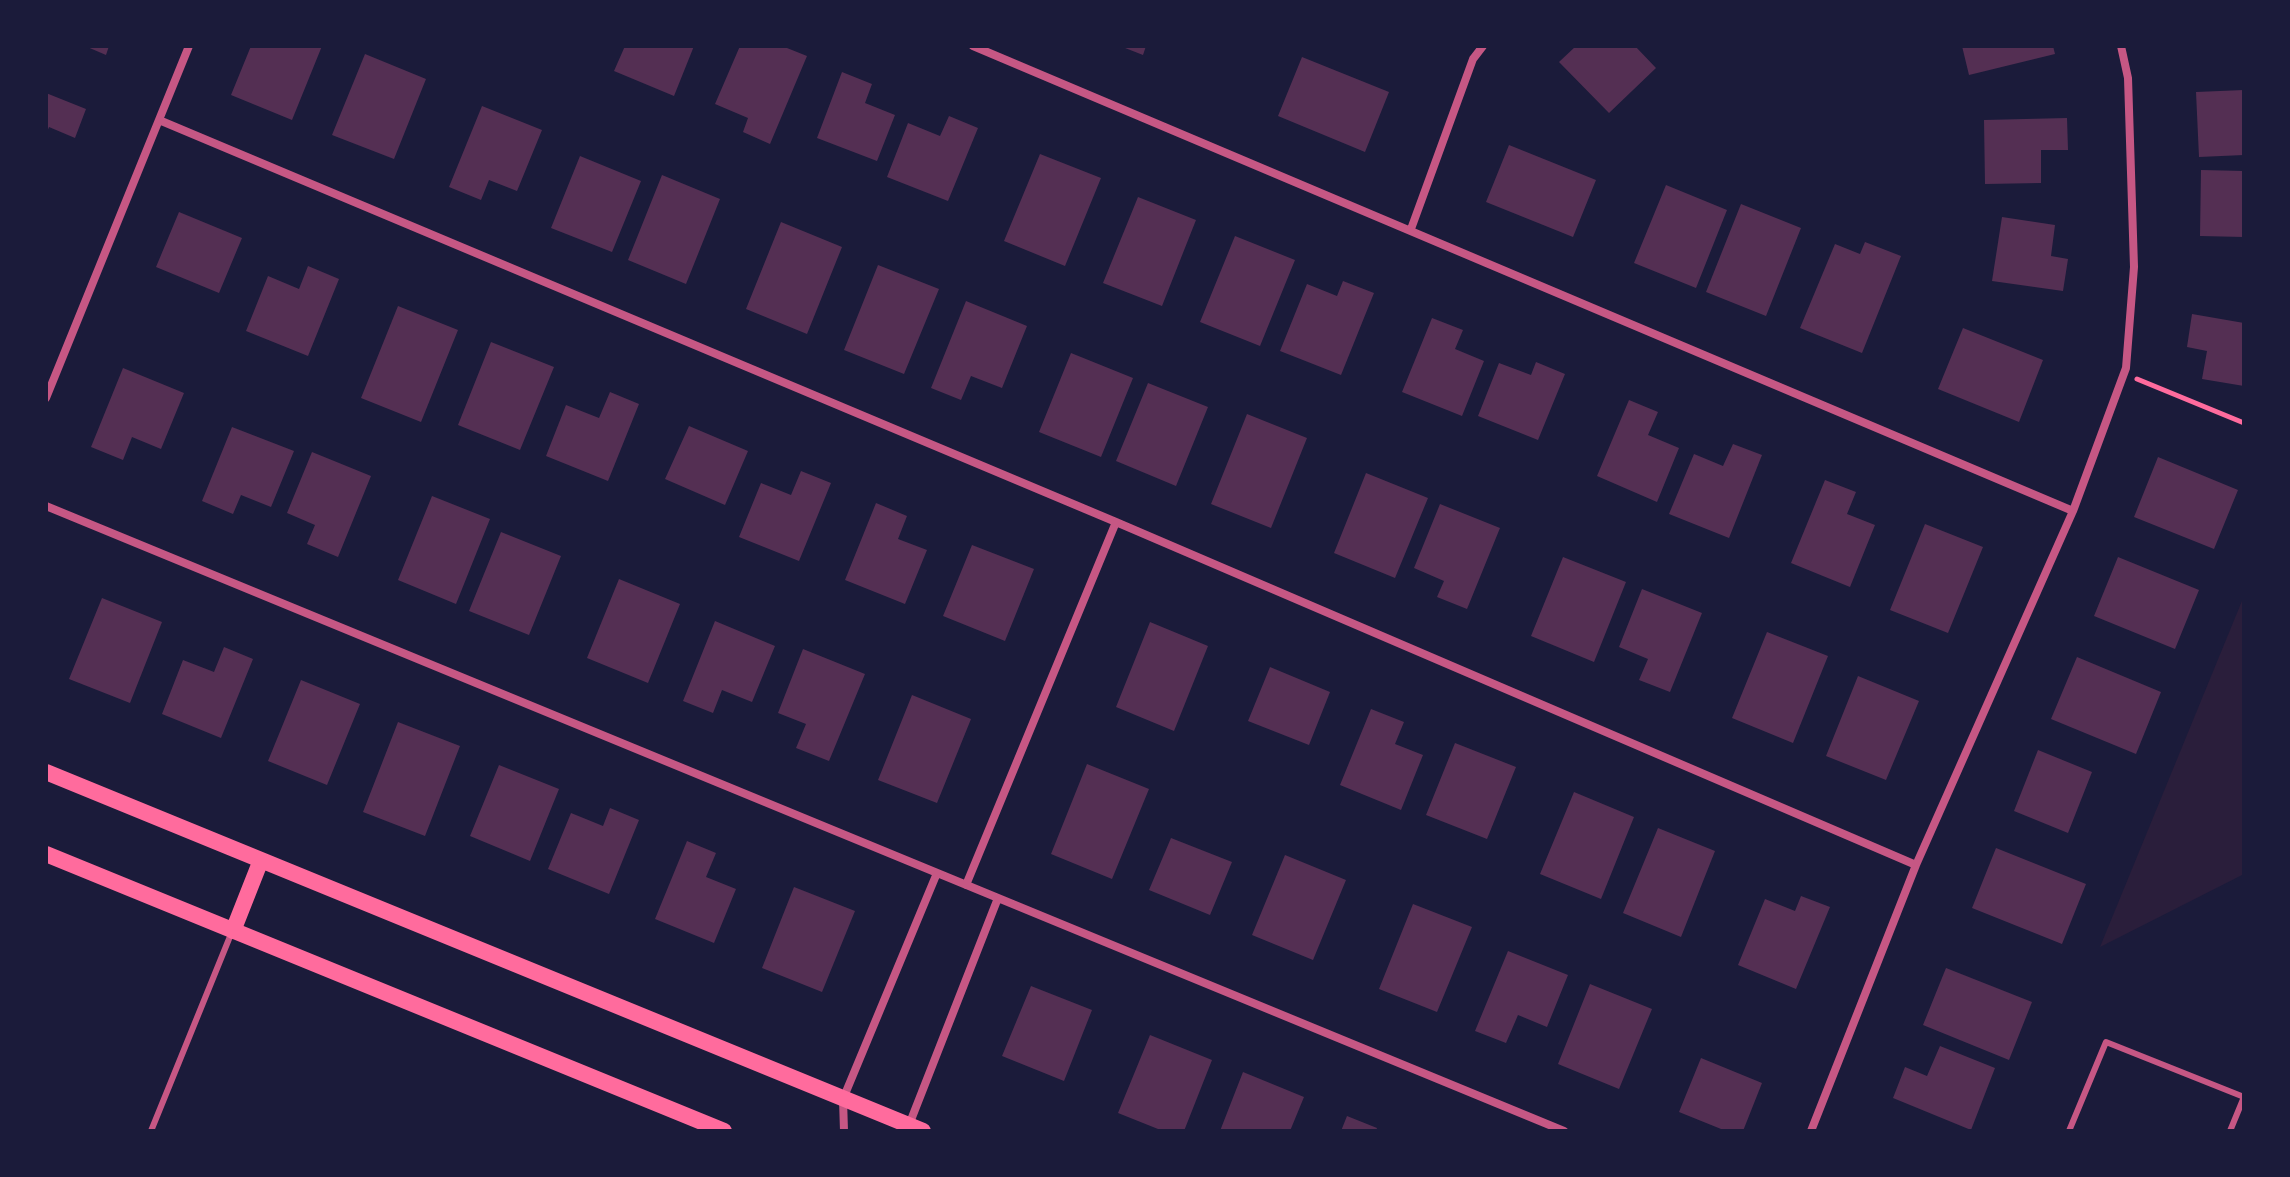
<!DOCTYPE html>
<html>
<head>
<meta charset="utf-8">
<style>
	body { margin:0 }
	#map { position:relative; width:2290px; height:1177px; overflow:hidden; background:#1b1b3a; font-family:"Fira Sans",sans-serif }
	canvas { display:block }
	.frame { position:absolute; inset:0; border:48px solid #1b1b3a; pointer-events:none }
</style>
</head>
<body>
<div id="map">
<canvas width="2290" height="1177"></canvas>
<div class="frame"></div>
</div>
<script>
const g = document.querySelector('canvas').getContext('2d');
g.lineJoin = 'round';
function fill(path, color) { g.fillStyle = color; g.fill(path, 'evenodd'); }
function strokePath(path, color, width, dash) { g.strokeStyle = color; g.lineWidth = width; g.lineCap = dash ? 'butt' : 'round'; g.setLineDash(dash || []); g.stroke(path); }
fill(new Path2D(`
	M2244,596V874L2100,947Z`), '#2a1e3b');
fill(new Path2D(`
	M85,46H109L106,55Z
	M251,46H322L292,120L231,95Z
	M625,46H694L674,96L614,71Z
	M740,46H782L807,56L770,144L743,132L748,118L715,104Z
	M1120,46H1146L1143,55Z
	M1576,46H1635L1656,68L1609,113L1559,62Z
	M1962,46H2053L2055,54L1969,75Z
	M365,54L426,79L394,159L332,135Z
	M1302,57L1389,92L1365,152L1278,116Z
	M842,72L872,84L865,103L895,115L877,161L817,138Z
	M2244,90V155L2199,157L2196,92Z
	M46,93L86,109L75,138L49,127L46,135Z
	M482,106L542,130L517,191L489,180L481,200L449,187Z
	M949,116L978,128L948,201L887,177L908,123L940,136Z
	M2067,118L2068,150H2041V183L1985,184L1984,120Z
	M1509,145L1596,180L1573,237L1486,202Z
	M1040,154L1101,178L1065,266L1004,241Z
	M580,156L641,181L612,252L551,228Z
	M2201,170L2244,171V237L2200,236Z
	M662,175L720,199L686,284L628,260Z
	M1666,185L1727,210L1696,288L1634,263Z
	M1138,197L1196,220L1162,306L1103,283Z
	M1741,204L1801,228L1766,316L1706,292Z
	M179,212L242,238L219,293L156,267Z
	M2002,217L2055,225L2051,256L2068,259L2063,291L1992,281Z
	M781,222L842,247L807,334L746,309Z
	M1235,236L1295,260L1260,346L1200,322Z
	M1865,242L1901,256L1862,353L1800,328L1835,244L1860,254Z
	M878,265L939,289L904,374L844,350Z
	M308,266L339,279L308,356L246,331L268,276L299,289Z
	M1343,281L1374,293L1341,375L1280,351L1307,284L1337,296Z
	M966,301L1027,326L1002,388L971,376L961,400L931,388Z
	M398,306L458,330L421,422L361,398Z
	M2192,314L2244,323V386L2202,379L2207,351L2187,347Z
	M1432,318L1463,330L1455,349L1484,361L1462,416L1402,392Z
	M1963,328L2043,360L2019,422L1938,389Z
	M491,342L554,367L520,450L458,425Z
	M1071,353L1133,378L1101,457L1039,432Z
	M1536,362L1565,374L1538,440L1478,416L1499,363L1531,375Z
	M123,368L184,393L161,449L132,437L123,460L91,447Z
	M1148,383L1208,407L1176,486L1116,461Z
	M610,392L639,404L608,481L546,456L566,405L599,418Z
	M1629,400L1658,412L1648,435L1679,448L1657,502L1597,476Z
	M1247,414L1307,438L1271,528L1211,504Z
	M689,426L748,451L725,505L665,479Z
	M232,427L294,451L271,507L241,495L233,514L202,501Z
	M1733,444L1762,455L1729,538L1669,514L1694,454L1723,466Z
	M312,452L371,476L338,557L307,544L315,525L287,513Z
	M2158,457L2238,490L2214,549L2134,517Z
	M801,471L831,483L799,561L739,537L761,483L791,495Z
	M1366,473L1428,498L1395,578L1334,553Z
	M1825,480L1856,492L1847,514L1875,525L1850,587L1791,563Z
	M432,496L490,519L456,604L398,580Z
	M876,503L907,516L898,539L927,550L905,604L845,580Z
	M1440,504L1500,528L1467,609L1437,597L1444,581L1414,568Z
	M1925,524L1983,547L1948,633L1890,610Z
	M501,532L561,556L529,635L469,611Z
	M972,545L1034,569L1005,641L943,616Z
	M1563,557L1626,582L1594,662L1531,636Z
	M2118,557L2199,590L2175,649L2094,616Z
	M619,579L680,604L648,683L587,658Z
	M1642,589L1702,613L1670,692L1639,680L1648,659L1619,647Z
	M102,598L162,622L130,703L69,679Z
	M715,621L775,646L752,702L722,690L713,713L683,701Z
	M1150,622L1208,646L1174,731L1116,707Z
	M1767,632L1828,656L1793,743L1732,718Z
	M224,647L253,659L221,738L162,714L183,660L214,672Z
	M803,649L865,674L829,761L796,748L806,724L778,713Z
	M2077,657L2161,692L2136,754L2051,719Z
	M1270,667L1330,692L1309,745L1248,721Z
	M1858,676L1919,701L1886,780L1826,756Z
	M301,680L360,704L327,785L268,761Z
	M912,695L971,719L937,803L878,780Z
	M1371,709L1404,722L1395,744L1423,755L1401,810L1340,785Z
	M398,722L460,746L425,836L363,812Z
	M1455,743L1516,767L1487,839L1426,815Z
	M2038,750L2092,772L2068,833L2014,811Z
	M1087,764L1149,789L1112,879L1051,854Z
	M499,765L559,789L530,861L470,836Z
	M1574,792L1634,817L1601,899L1540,874Z
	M610,808L639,820L609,894L548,869L571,813L603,826Z
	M1658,828L1715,851L1681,937L1623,913Z
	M1171,838L1232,862L1210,915L1149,890Z
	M687,841L716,853L706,877L736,889L714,943L655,919Z
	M1996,848L2086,884L2062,944L1972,908Z
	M1285,855L1346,880L1313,960L1252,935Z
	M794,887L855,911L822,992L762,968Z
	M1801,896L1830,907L1796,989L1738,965L1765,899L1795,911Z
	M1413,904L1472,927L1437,1012L1379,989Z
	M1508,951L1568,975L1547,1027L1518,1015L1506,1043L1475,1031Z
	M1946,968L2032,1002L2009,1060L1923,1025Z
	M1590,984L1652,1009L1619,1089L1558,1064Z
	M1031,986L1092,1010L1064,1081L1002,1056Z
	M1150,1035L1212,1060L1184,1131H1163L1118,1113Z
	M1940,1046L1995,1068L1971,1130L1893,1098L1905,1067L1927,1076Z
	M1701,1058L1762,1083L1743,1131H1726L1679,1112Z
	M1243,1072L1304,1097L1290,1131H1220Z
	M1347,1116L1377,1128L1376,1131H1341Z`), '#542f53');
strokePath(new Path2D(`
	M2137,379L2244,423`), '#ff6b9d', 5);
strokePath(new Path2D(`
	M151,1131L231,934
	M2069,1131L2106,1042L2244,1097
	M2230,1131L2244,1097`), '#c65784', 6);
strokePath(new Path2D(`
	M973,46L2073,511
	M159,120L1116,522L1916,865
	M1411,229L1473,59L1483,46
	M46,398L189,46
	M46,506L1564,1131
	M966,885L1116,522
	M909,1125L998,898
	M844,1131L843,1099L937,873
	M1811,1131L1916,865L2073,511L2126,368L2134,267L2128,78L2121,46`), '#c65784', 8);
strokePath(new Path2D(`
	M46,772L923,1131
	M46,854L724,1131
	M233,931L261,860`), '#ff6b9d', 16);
</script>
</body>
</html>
